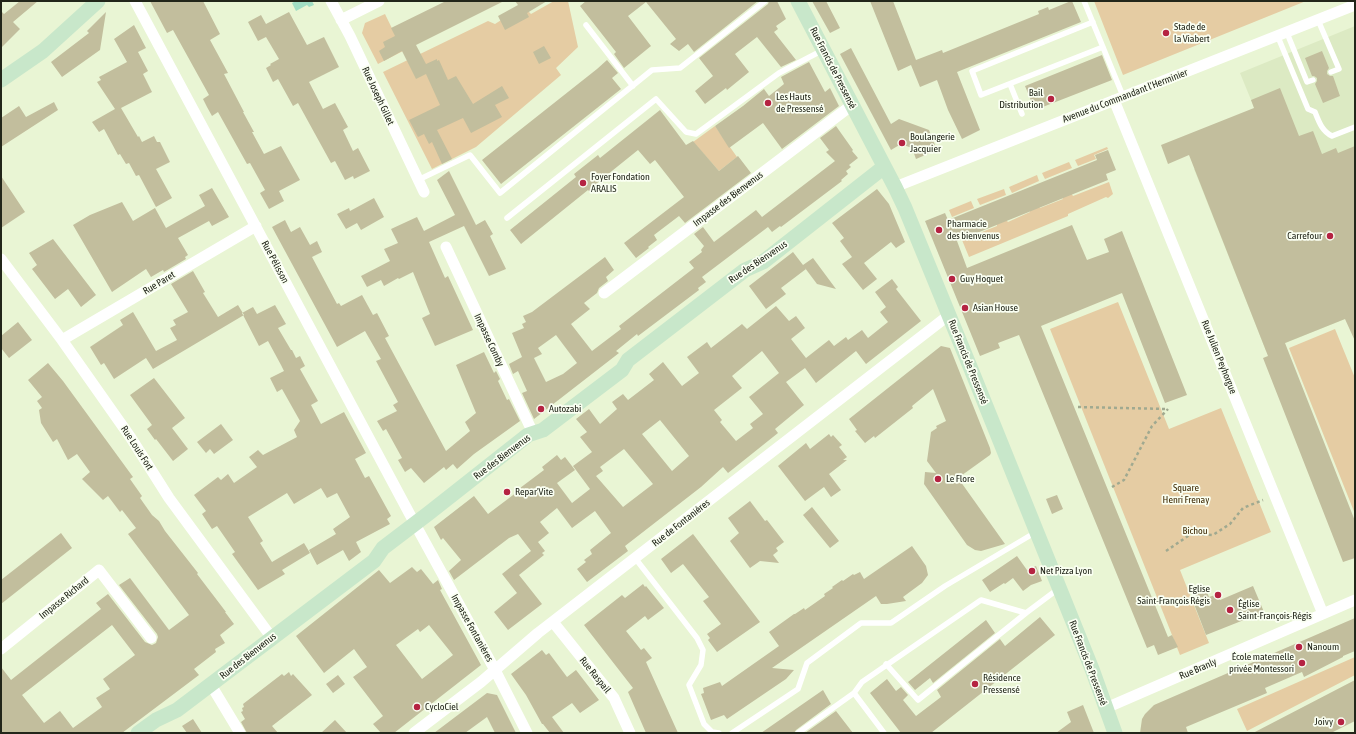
<!DOCTYPE html>
<html>
<head>
<meta charset="utf-8">
<style>
	body { margin:0 }
	#map { position:relative; width:1356px; height:734px; overflow:hidden; background:#e9f5d4; font-family:"Asap Condensed",sans-serif }
	canvas { display:block }
	.frame { position:absolute; inset:0; border:2px solid #22261a; pointer-events:none }
</style>
</head>
<body>
<div id="map">
<canvas width="1356" height="734"></canvas>
<div class="frame"></div>
</div>
<script>
const g = document.querySelector('canvas').getContext('2d');
g.lineJoin = 'round';
function fill(path, color) { g.fillStyle = color; g.fill(path, 'evenodd'); }
function strokePath(path, color, width, dash) { g.strokeStyle = color; g.lineWidth = width; g.lineCap = dash ? 'butt' : 'round'; g.setLineDash(dash || []); g.stroke(path); }
function write(font, color, halo, rows, align = 'center') {
  g.font = font + ' "Asap Condensed",sans-serif'; g.lineWidth = 3.5; g.setLineDash([]); g.textBaseline = 'middle'; g.strokeStyle = halo; g.fillStyle = color; for (const [text, x, y, turn = 0] of rows) {
    g.save(); g.translate(x, y); g.rotate((+turn || 0) * Math.PI / 180); g.textAlign = isNaN(turn) ? turn : align; if (halo) g.strokeText(text, 0, 0); g.fillText(text, 0, 0); g.restore();
  }
}
fill(new Path2D(`
	M1355,26V322L1345,319L1266,351L1194,169L1267,139L1240,73Z`), '#dceac3');
fill(new Path2D(`
	M554,1H568L578,47L556,68L561,75L476,147L432,169L383,72L488,21L495,24L523,6L531,14Z
	M1094,1H1306L1123,75Z
	M385,14L403,51L378,64L362,33L365,23Z
	M715,126L737,157L719,171L693,142Z
	M1107,147L1108,149L1094,155L1096,159L1078,166L1075,160Z
	M1069,162L1072,168L1045,179L1042,173Z
	M1037,175L1039,181L1012,193L1009,187Z
	M1109,182L1113,194L1108,198L1106,197L1068,214V216L969,257L962,240L997,226V223L1006,220L1008,222L1030,212V210L1039,206L1040,208L1063,199L1062,197L1071,193L1073,196Z
	M1004,189L1006,195L980,205L977,199Z
	M971,201L974,208L952,217L949,210Z
	M1118,302L1169,429L1221,408L1271,532L1180,570L1209,643L1180,655L1050,329Z
	M1335,329L1355,378V418H1354L1355,422V514L1289,348Z
	M1355,657V675L1247,731L1237,709Z`), '#e5cca3');
fill(new Path2D(`
	M296,1H312L314,5L309,7L307,5L296,11L292,3Z`), '#a1dec4');
fill(new Path2D(`
	M20,1H38L13,22L20,29L1,48V11L4,14Z
	M150,1H203L220,34L210,40L228,73L224,74L244,112H243L254,132H252L264,154L281,146L300,180L279,191L284,201L269,209L260,193L265,190L250,163L247,164L218,112L212,116L207,107L203,99L209,95L173,30L167,33Z
	M446,1H504L416,45L426,64L437,59V61L439,60L448,80L456,76L473,104L502,86L509,98L495,105L502,117L471,133L463,118L437,130L452,159L442,164L432,142L429,144L424,134L418,137L409,120L440,105L426,74L416,79L402,51L384,61L379,51L385,47L383,42L395,36L391,28Z
	M515,1H547L527,13L529,17L505,30L498,16L518,5Z
	M586,1H758L694,52L688,44L679,51L670,44L676,39L646,2L628,16L651,46L624,68L614,54L616,52L580,6Z
	M769,1H777L786,19L776,26L778,29L774,32L796,60L781,67L757,37L735,54L749,72L727,90L726,88L705,104L695,91L713,76L699,58L768,4Z
	M812,1H826L840,28L830,33Z
	M870,1H893L916,60L942,50L943,53L1039,14L1038,11L1048,7L1049,10L1071,1H1072L1081,22L957,72L980,130L962,139L948,110L937,80L920,87L911,65L898,71Z
	M106,12L100,50L62,77L51,62L89,33L87,31Z
	M289,12L307,45L324,37L339,67L309,82L323,109L335,103L348,127L343,130L353,151L358,148L370,171L354,179L353,176L345,180L335,161L331,163L298,103L293,106L278,79L273,82L266,68L271,65L270,64L279,59L266,37L258,41L248,22L261,15L266,24Z
	M134,25L146,48L138,52L148,71L143,74L152,92L121,108L138,137L139,136L142,142L154,136L157,142H160L170,162L156,169L172,198L156,207L139,175L136,176L129,163L126,164L120,154L118,155L104,129L99,132L92,122L115,109L97,82L101,80L99,77L127,62L114,39Z
	M544,46L551,58L539,64L533,52Z
	M851,48L891,124L899,119L929,130L937,150L916,159L912,148L901,144L891,150L840,54Z
	M1322,51L1329,68L1327,71V74L1330,76H1333L1340,96L1323,103L1315,84L1317,81V78L1314,76H1312L1305,58Z
	M1102,55L1112,80L1035,110L1025,86Z
	M607,60L618,73L612,78L621,89L501,184L482,160L597,69Z
	M809,62L825,92L830,88L839,106L782,149L763,123L729,148L715,126L743,106L764,89L769,96L784,84L781,77Z
	M1280,88L1299,136L1313,131L1322,154L1336,148L1338,153L1355,146V341L1345,319L1285,343L1355,521V558L1343,562L1263,358L1268,356L1189,155L1168,164L1161,145L1254,108L1251,100Z
	M54,102L58,110L1,147V118L19,106L26,117Z
	M660,110L686,145L693,141L719,171L738,156L751,173L685,223L679,216L654,235L657,240L648,247L649,248L636,258L624,243L684,197L655,160L650,164L638,150L597,183L599,185L590,192L588,190L521,244L510,230L576,177L574,174L598,155L600,158Z
	M836,126L853,150L852,151L858,158L849,165L851,167L846,171L848,174L841,180L842,181L781,227L780,226L772,232L768,227L702,277L706,282L698,288L699,290L638,336L637,334L616,351L619,353L534,419L522,393L527,391L518,371L513,374L509,364L522,357L512,333L524,328L522,324L526,322L523,316L532,312L605,257L614,270L606,277L608,281L599,288L597,293L584,303L590,309L571,324L592,351L621,329L619,326L694,268L689,262L702,252L701,250L704,246L694,234L703,227L714,242L756,210L762,217L835,161L826,152L829,150L820,138ZM556,335L577,363L563,374L546,382L534,358L542,354L538,348Z
	M1108,150L1116,170L1106,174L1108,180L957,241L967,268L1072,225L1087,260L1109,252L1104,239L1122,231L1187,395L1165,403L1122,293L1041,326L1168,637L1172,635L1178,647L1158,655L1154,645L1147,648L1019,335L998,343L1000,348L980,356L925,221L945,213L948,220L1097,160L1095,155Z
	M449,171L476,225L485,220L493,234L490,236L506,269L489,276L464,226L429,242L445,278L448,276L473,330L435,346L422,318L430,314L413,272L399,279L398,278L384,286L381,280L367,287L361,276L390,261L384,249L398,243L391,229L417,217L424,231L455,215L437,180Z
	M1,176L25,212L1,228Z
	M212,188L229,217L212,226L209,221L178,238L188,255L185,257L186,259L164,272L163,270L151,277L146,269L112,292L73,225L90,215L122,202L133,221L155,208L166,228L205,206L199,195Z
	M877,189L889,204L905,242L896,248L891,242L864,263L877,279L863,290L842,264L852,257L840,241L844,238L832,223Z
	M374,198L384,217L361,230L357,223L346,229L337,214L349,208L350,211Z
	M285,220L291,232L300,227L310,245L317,241L322,252L312,257L337,304L339,303L341,306L362,295L373,315L377,313L389,336L385,338L446,451L470,431L465,422L476,413L456,365L484,352L494,373L496,371L500,379L498,381L507,400L509,399L520,421L474,454L457,469L453,464L446,470L444,467L424,483L411,468L405,472L398,460L402,458L386,429L383,431L377,421L397,411L393,405L398,402L376,361L381,359L365,331L337,347L272,227Z
	M53,239L96,295L81,307L68,289L55,299L32,269L37,265L29,253Z
	M793,252L803,265L813,258L836,289L817,284L805,268L806,269L781,288L786,294L766,309L749,286Z
	M193,271L205,292L203,293L218,317L238,305L244,315L153,369L146,358L114,379L104,363L101,365L90,347L123,325L120,320L133,312L156,351L177,340L170,328L176,325L173,320L188,312L171,284Z
	M892,279L898,287L896,289L921,321L866,364L856,351L816,383L805,368L786,382L804,405L775,429L778,433L728,473L723,467L701,487L625,546L628,551L587,582L577,569L586,562L584,560L592,554L590,550L611,533L595,511L572,528L557,508L540,522L549,533L538,542L545,551L542,553L544,555L519,575L542,604L508,630L494,612L517,593L502,574L531,551L518,534L509,538L454,580L449,571L461,560L443,538L441,540L434,527L474,496L488,514L521,489L520,488L544,470L542,467L557,455L561,460L565,457L575,470L557,483L572,503L590,489L573,466L592,452L580,437L587,432L576,419L589,409L600,424L617,409L612,402L623,394L628,400L654,380L649,374L663,362L682,386L699,373L687,357L707,342L711,348L742,324L747,329L776,306L789,321L796,316L805,328L791,339L806,358L829,340L834,346L846,337L848,340L862,330L868,338L888,322L880,312L886,307L875,292ZM762,351L779,373L749,397L763,414L750,424L753,428L736,441L720,422L722,420L714,410L742,388L732,376ZM660,420L689,456L672,471L642,434ZM624,449L653,484L623,507L596,476L603,471L600,467Z
	M275,305L286,324L278,328L291,350H292L296,358L300,356L305,366L300,369L318,401L311,405L321,424L344,412L366,453L355,459L365,478L369,476L391,516L387,519L390,524L356,542L361,552L349,561L343,550L317,565L309,550L336,534L333,529L350,517L337,493L327,498L321,488L294,504L287,493L248,517L263,541L260,543L272,562L304,543L310,553L282,570L285,574L258,590L232,554L235,552L217,526L212,529L202,514L206,511L194,495L218,477L221,480L228,474L234,483L257,467L249,457L258,450L263,455L297,437L294,430L300,421L282,389L277,392L270,378L284,371L281,365L268,341L259,346L242,313L253,307L257,314Z
	M18,322L32,340L9,358L1,348V336Z
	M941,346L950,348L990,448L991,453L990,455L958,478L1005,544L981,551L975,550L967,545L924,484L925,472L936,473L927,461L931,432L937,428L936,426L946,421L933,389L912,406L913,408L875,438L874,436L865,443L855,431L857,430L849,419Z
	M48,363L63,381L133,477L130,479L142,496L140,498L152,515L159,521L165,531L198,573L197,574L226,612H225L234,624L220,635L225,643L215,649L216,652L194,669L199,675L122,733H1V667L11,680L101,609L96,603L108,594L145,642L152,645L156,643L158,637L157,634L119,585L130,578L169,630L189,615L128,534L136,528L122,510L120,512L108,496L103,500L82,479L90,472L77,454L68,460L57,439L53,442L41,423L39,410L42,408L37,401L42,397L28,380ZM112,625L135,655L103,679L110,689L96,698L102,707L73,728L60,711L44,723L22,695Z
	M154,378L185,418L172,428L188,449L173,461L156,439L155,440L147,429L152,425L130,395Z
	M221,424L233,440L214,454L210,449L206,453L197,442Z
	M829,434L831,437L833,435L842,445L839,447L847,457L843,460H847L829,474L841,490L831,497L824,487L805,501L778,466L806,443L810,449Z
	M1057,495L1063,509L1052,514L1046,499Z
	M750,501L765,521L767,520L784,542L776,548L778,551L773,555L779,563L760,561L750,568L730,541L739,533L728,518Z
	M812,507L839,541L830,548L803,515Z
	M61,533L72,548L1,604V580Z
	M693,534L760,622L717,652L708,640L710,638L707,634L721,624L703,601L709,597L683,564L671,573L661,559Z
	M912,546L926,566L928,575L922,583L903,597L906,601L887,604H881L876,596L772,668L794,670L786,679L727,719L724,715L711,720L701,694L704,693L703,688L720,682L722,686L779,646L769,632L794,614H795L804,608L805,610L825,596L824,594L833,588L832,587L842,580L843,581L853,574L854,575L860,572L864,579Z
	M1017,556L1027,570L1036,566L1042,581L1031,585L1023,591L1013,578L1005,584L1004,583L990,592L982,580Z
	M412,567L417,572L421,569L433,584L438,580L442,589L440,590L481,665L394,733H381L373,724L383,716L353,677L367,667L354,649L324,673L296,636L379,570L390,583ZM429,625L453,655L422,679L396,645L418,629L420,632Z
	M643,584L645,587L646,586L664,608L648,620L645,616L626,631L641,650L644,648L652,658L646,662L678,733H646L628,692L633,688L584,625L622,595L625,598Z
	M1204,585L1209,597L1218,594L1220,600L1253,586L1264,612L1206,635L1194,604L1199,602L1193,590Z
	M1040,617L1055,635L931,733H901L870,693L887,679L896,691L901,687L908,695L903,700L916,716L941,697L937,690L1000,639L1005,646Z
	M1355,618V651L1343,656V657L1304,677L1302,672L1265,688L1267,693L1186,727L1188,733H1140L1142,719L1145,714L1154,705Z
	M986,620L995,633L933,683L930,678L915,690L908,682Z
	M542,650L546,655L549,653L567,677L576,670L599,700L580,713L572,703L552,717L564,733H550L543,724H542L526,695L511,674Z
	M289,672L291,676L293,674L312,695L272,726L278,733H247L241,722L245,719L241,712L243,711L242,708L244,707L243,704L282,674L284,676Z
	M338,675L345,684L333,693L326,684Z
	M1355,680V721L1331,733H1253Z
	M823,690L831,704L796,730L794,733H761Z
	M487,693L497,695L516,733H495L487,717L465,733H434Z
	M1083,705L1094,733H1056L1071,722L1067,712Z
	M836,711L853,733H805Z
	M193,719L202,733H187L182,726Z
	M335,720L347,733H321Z`), '#c2be9d');
strokePath(new Path2D(`
	M1078,407L1167,409
	M1112,487L1124,480L1152,426L1168,409
	M1166,551L1191,534L1213,535L1230,524L1243,508L1263,500`), '#a0a990', 2.5, [3, 3]);
strokePath(new Path2D(`
	M1084,1L1123,96
	M1318,20L1339,69L1331,72
	M1093,22L972,71L981,95L1103,47
	M586,25L633,86
	M1287,33L1307,82L1313,80
	M1278,37L1308,109L1315,112C1319,122 1322,131 1332,136L1355,127
	M1010,84L1022,114
	M418,180L470,155L500,193L652,70L680,68L765,1
	M507,218L656,99L686,132L696,134L779,73L823,50
	M635,558L697,638L703,650L701,665L689,685L704,724L712,732L719,733
	M886,664L918,700L1026,613
	M854,693L884,733
	M732,733L798,689L807,663L861,623H891L945,586L1036,532
	M798,733L854,693L862,682L981,600L1026,613L1058,589`), '#fff', 5.5);
strokePath(new Path2D(`
	M135,1L415,524L495,670L527,733
	M331,1L350,36L424,192
	M341,20L379,1
	M1114,100L1323,614
	M895,187L1355,5
	M446,247L533,433
	M1,259L62,340L131,438L169,498L272,638
	M604,293L852,105
	M62,340L256,226
	M553,622L614,698L630,733
	M1,649L99,570L151,638
	M211,685L240,733
	M1106,708L1355,600
	M414,733L481,682L538,633L949,315`), '#fff', 11);
strokePath(new Path2D(`
	M798,1L895,187L905,208L971,369L1092,669L1115,733
	M1,80L43,51L98,1
	M138,733L156,720L177,710L374,561L383,548L429,513L528,435L543,430L622,370L628,360L745,270L763,262L884,167`), '#c8e7ca', 15);
for (const [x, y, r, color] of [
	[1166,33,4,"#b52342"],
	[1051,99,4,"#b52342"],
	[768,103,4,"#b52342"],
	[902,143,4,"#b52342"],
	[583,183,4,"#b52342"],
	[939,230,4,"#b52342"],
	[1330,236,4,"#b52342"],
	[952,279,4,"#b52342"],
	[965,308,4,"#b52342"],
	[541,409,4,"#b52342"],
	[938,479,4,"#b52342"],
	[507,492,4,"#b52342"],
	[1032,571,4,"#b52342"],
	[1218,595,4,"#b52342"],
	[1230,610,4,"#b52342"],
	[1299,647,4,"#b52342"],
	[1302,663,4,"#b52342"],
	[975,684,4,"#b52342"],
	[417,707,4,"#b52342"],
	[1341,722,4,"#b52342"]
]) { const dot = new Path2D(); dot.arc(x, y, r, 0, 2 * Math.PI); g.fillStyle = color; g.fill(dot); strokePath(dot, '#fafff2', 1.5); }
write('10px', '#22261a', '#fafff2', [
	["Stade de",1174,27],
	["la Viabert",1174,39],
	["Bail",1043,93,"right"],
	["Distribution",1043,105,"right"],
	["Les Hauts",776,97],
	["de Pressensé",776,109],
	["Boulangerie",910,137],
	["Jacquier",910,149],
	["Foyer Fondation",591,177],
	["ARALIS",591,189],
	["Pharmacie",947,224],
	["des bienvenus",947,236],
	["Carrefour",1322,236,"right"],
	["Guy Hoquet",960,279],
	["Asian House",973,308],
	["Autozabi",549,409],
	["Le Flore",946,479],
	["Repar'Vite",515,492],
	["Net Pizza Lyon",1040,571],
	["Eglise",1210,589,"right"],
	["Saint-François Régis",1210,601,"right"],
	["Église",1238,604],
	["Saint-François-Régis",1238,616],
	["Nanoum",1307,647],
	["École maternelle",1294,657,"right"],
	["privée Montessori",1294,669,"right"],
	["Résidence",983,678],
	["Pressensé",983,690],
	["CycloCiel",425,707],
	["Joivy",1333,722,"right"]
], 'left');
write('10px', '#22261a', '#fafff2', [
	["Rue Francis de Pressensé",833,68,63],
	["Rue Joseph Gillet",378,96,65],
	["Avenue du Commandant l'Herminier",1125,96,-21],
	["Impasse des Bienvenus",728,199,-37],
	["Rue Pélisson",275,262,62],
	["Rue des Bienvenus",758,262,-34],
	["Rue Paret",159,283,-31],
	["Impasse Comby",489,340,65],
	["Rue Julien Peyhorgue",1219,357,68],
	["Rue Francis de Pressensé",968,362,68],
	["Rue Louis Fort",137,448,57],
	["Rue des Bienvenus",502,457,-37],
	["Rue de Fontanières",681,523,-38],
	["Impasse Richard",64,598,-39],
	["Impasse Fontanières",472,628,61],
	["Rue des Bienvenus",248,656,-38],
	["Rue Francis de Pressensé",1088,663,69],
	["Rue Branly",1198,669,-23],
	["Rue Raspail",595,675,51]
]);
write('10px', '#3b2700', '#fafff2', [
	["Square",1186,488],
	["Henri Frenay",1186,500],
	["Bichou",1195,531]
]);
</script>
</body>
</html>
